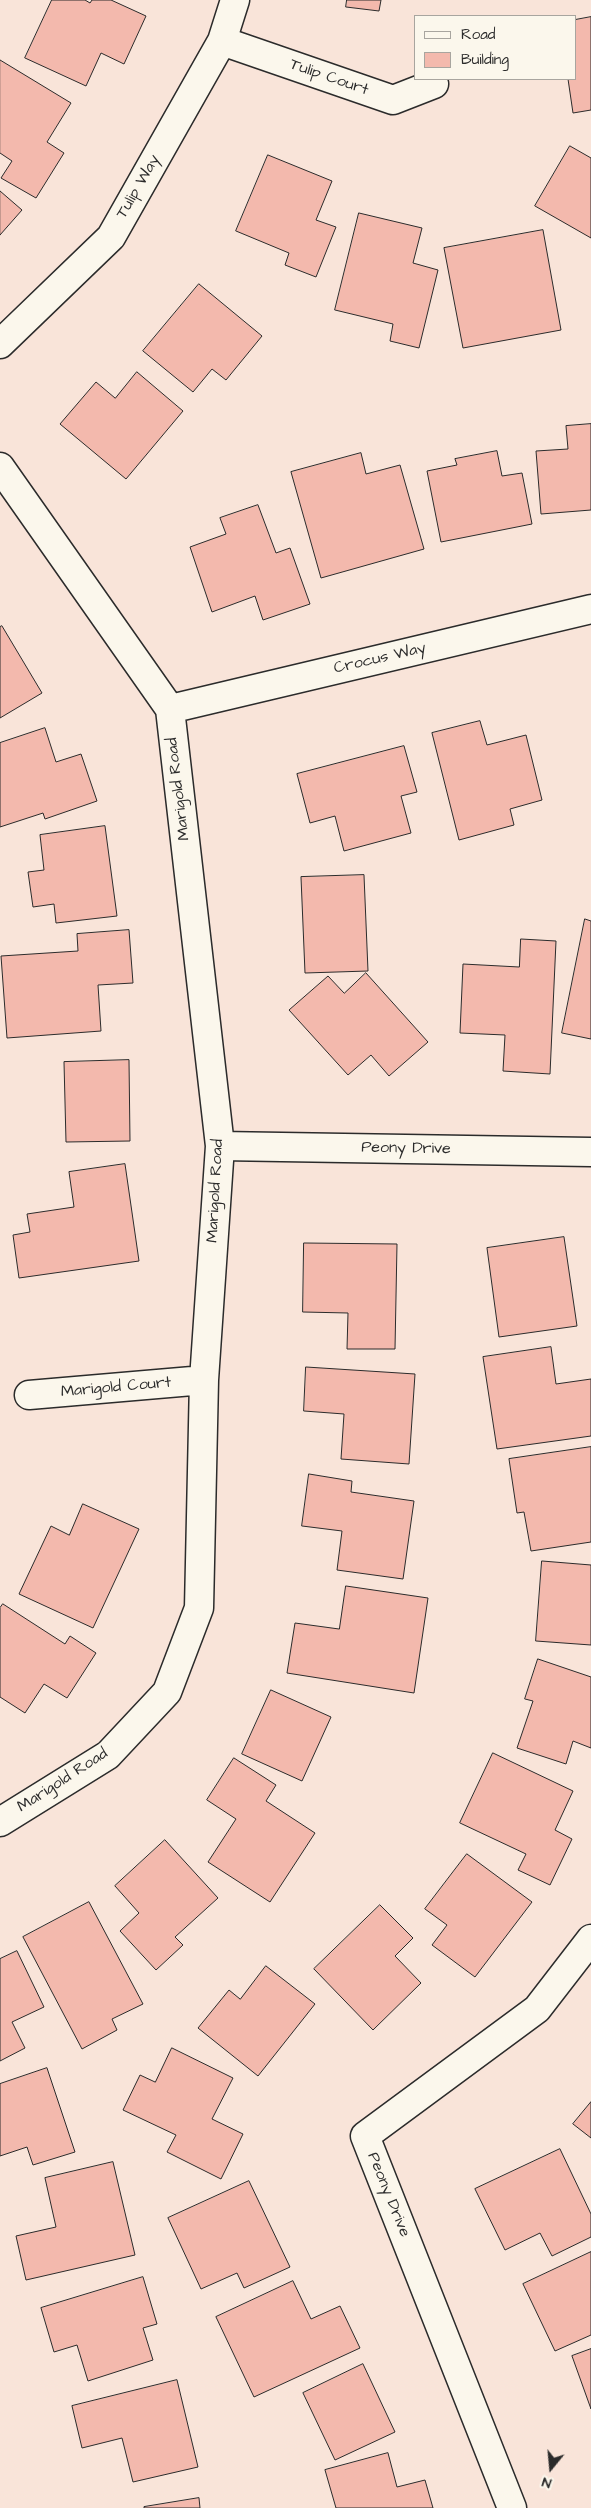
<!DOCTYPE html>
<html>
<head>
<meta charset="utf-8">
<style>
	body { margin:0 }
	#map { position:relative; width:591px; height:2508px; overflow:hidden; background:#f9e4d9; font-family:"Architects Daughter",sans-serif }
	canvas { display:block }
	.legend { position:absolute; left:414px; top:15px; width:162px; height:65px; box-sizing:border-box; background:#fbf7ec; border:1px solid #a8a59f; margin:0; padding:6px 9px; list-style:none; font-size:15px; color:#2b2b2b }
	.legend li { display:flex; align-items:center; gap:10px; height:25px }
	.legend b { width:25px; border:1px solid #a8a59f }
	.north { position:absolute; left:526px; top:2443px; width:50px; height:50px; -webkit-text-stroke:4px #fbf7ec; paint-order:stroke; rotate:197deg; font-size:14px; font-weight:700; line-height:20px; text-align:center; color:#2b2b2b }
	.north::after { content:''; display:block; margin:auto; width:18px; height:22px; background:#2b2b2b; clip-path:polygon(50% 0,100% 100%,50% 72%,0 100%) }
</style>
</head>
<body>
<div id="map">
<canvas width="591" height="2508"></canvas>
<ul class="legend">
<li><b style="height:6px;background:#fbf7ec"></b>Road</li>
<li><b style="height:14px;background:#f3b9ad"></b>Building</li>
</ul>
<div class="north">N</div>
</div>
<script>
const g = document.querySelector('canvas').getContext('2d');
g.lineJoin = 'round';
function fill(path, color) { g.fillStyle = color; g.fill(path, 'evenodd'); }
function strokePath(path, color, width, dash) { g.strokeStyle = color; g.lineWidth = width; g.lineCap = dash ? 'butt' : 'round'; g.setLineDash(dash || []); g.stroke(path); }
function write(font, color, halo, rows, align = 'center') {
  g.font = font + ' "Architects Daughter",sans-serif'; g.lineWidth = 4.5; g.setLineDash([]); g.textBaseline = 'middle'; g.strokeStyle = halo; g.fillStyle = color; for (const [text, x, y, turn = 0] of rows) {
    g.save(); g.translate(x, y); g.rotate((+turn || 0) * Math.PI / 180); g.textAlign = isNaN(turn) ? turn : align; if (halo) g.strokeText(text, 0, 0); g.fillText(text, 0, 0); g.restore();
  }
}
const building = new Path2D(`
	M52,0H85L90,3L92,0H111L146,16L124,64L101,53L86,86L25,58Z
	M347,0H381L379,11L346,7Z
	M591,17V110L573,113L568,79H575V20Z
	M0,60L71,103L47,142L64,153L36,198L1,178L12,161L0,153Z
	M570,146L591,158V238L535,206Z
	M268,155L332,181L316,220L336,227L316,277L285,265L289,253L236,231Z
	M0,191L22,210L0,235Z
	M359,213L422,228L413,263L438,270L419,348L390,341L393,324L335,310Z
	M543,230L561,330L463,348L444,248Z
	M199,284L262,336L226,380L212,369L193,392L143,351Z
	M137,372L183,411L126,479L60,424L96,382L115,398Z
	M591,424V510L541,514L536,451L568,449L566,426Z
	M497,451L502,476L522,473L532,524L441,542L427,471L457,465L455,459Z
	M361,453L366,474L400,465L424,549L321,578L291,472Z
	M258,505L276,553L290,548L310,604L263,620L255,596L212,612L190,547L226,534L220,518Z
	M2,626L42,693L0,718V627Z
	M480,721L487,745L526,735L542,800L510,809L514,825L459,840L432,733Z
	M45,728L56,762L81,754L97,801L45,819L43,813L0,827V743Z
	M404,746L417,792L401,796L411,833L344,851L335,816L310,823L297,774Z
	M105,826L117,916L56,923L54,904L33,907L28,872L44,870L40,835Z
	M364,875L368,971L305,973L301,877Z
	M585,919L591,921V1039L562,1033Z
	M129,930L133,983L98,985L101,1031L7,1038L1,956L78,951L77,934Z
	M521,939L556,941L550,1074L503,1071L505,1035L460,1033L463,964L519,967Z
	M366,973L428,1042L389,1076L371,1055L348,1075L289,1010L328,976L344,993Z
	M129,1060L130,1141L66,1142L64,1062Z
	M125,1164L139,1261L19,1278L13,1235L30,1232L27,1214L74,1207L69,1172Z
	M564,1237L577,1326L499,1337L487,1248Z
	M304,1243L397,1244L395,1349H347L348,1313L303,1312Z
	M551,1347L556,1384L591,1379V1436L497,1449L483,1357Z
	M306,1367L415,1374L409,1464L341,1459L344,1414L304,1411Z
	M591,1447V1542L531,1551L524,1512L517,1513L509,1459Z
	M309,1474L352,1481L351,1492L414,1501L403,1579L337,1570L342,1531L302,1526Z
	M83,1504L139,1529L93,1628L19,1594L51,1526L69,1535Z
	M542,1561L591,1565V1645L536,1641Z
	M346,1586L428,1598L414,1693L287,1673L295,1623L339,1629Z
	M3,1604L65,1644L70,1636L96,1653L67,1698L44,1684L25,1713L0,1697V1608Z
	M538,1659L591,1677V1748L573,1741L566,1764L517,1748L533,1701L525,1699Z
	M271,1690L331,1717L302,1781L242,1754Z
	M493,1753L573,1791L555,1830L572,1839L550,1885L518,1870L526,1854L460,1823Z
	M234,1758L276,1785L266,1801L315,1833L270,1902L208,1862L236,1819L207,1800Z
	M165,1840L218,1898L175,1937L183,1945L156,1970L120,1931L139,1913L115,1886Z
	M467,1854L532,1902L475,1977L432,1945L447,1925L425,1909Z
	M89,1902L143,2004L112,2019L117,2030L82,2049L23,1937Z
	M380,1905L413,1938L395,1956L421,1983L373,2030L314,1969Z
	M17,1951L44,2007L12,2022L25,2048L0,2061V1959Z
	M266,1966L315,2004L258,2076L198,2028L229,1990L240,1999Z
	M172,2048L233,2078L212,2119L243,2134L221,2179L167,2152L176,2135L123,2110L140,2075L155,2082Z
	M47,2068L75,2152L33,2165L27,2147L0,2156V2084Z
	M591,2102V2138L573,2124Z
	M560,2149L591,2214V2237L552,2256L540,2233L505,2250L475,2189Z
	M113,2162L135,2255L26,2280L16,2236L56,2227L45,2178Z
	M249,2181L290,2267L244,2288L237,2273L201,2289L168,2218Z
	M591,2252V2335L555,2351L523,2284Z
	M143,2277L157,2324L143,2328L153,2360L88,2381L77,2345L54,2352L41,2308Z
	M293,2281L311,2319L340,2306L360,2348L254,2397L216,2317Z
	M591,2349V2409L572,2356Z
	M363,2364L395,2432L335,2460L303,2393Z
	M177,2380L198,2467L133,2482L122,2438L82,2448L72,2406Z
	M388,2453L397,2487L425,2480L433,2508H336L325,2470Z
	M199,2498L200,2508H144V2507Z`);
fill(building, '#f3b9ad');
strokePath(building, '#2b2b2b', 1);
const street = new Path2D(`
	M222,41L393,100L434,84
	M0,344L111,237L222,41L235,0
	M0,467L170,709L220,1146L204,1380L199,1608L167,1692L108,1755L0,1822
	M170,709L591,609
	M220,1146L591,1152
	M29,1395L204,1380
	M512,2508L365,2136L537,2009L591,1939`);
strokePath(street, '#2b2b2b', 31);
strokePath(street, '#fbf7ec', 28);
write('16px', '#2b2b2b', '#fbf7ec', [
	["Tulip Court",329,78,19],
	["Tulip Way",139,187,-60],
	["Crocus Way",380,659,-13],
	["Marigold Road",179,789,-97],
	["Peony Drive",406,1149,1],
	["Marigold Road",216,1191,-87],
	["Marigold Court",116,1388,-5],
	["Marigold Road",63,1781,-33],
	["Peony Drive",388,2195,68]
]);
</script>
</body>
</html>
